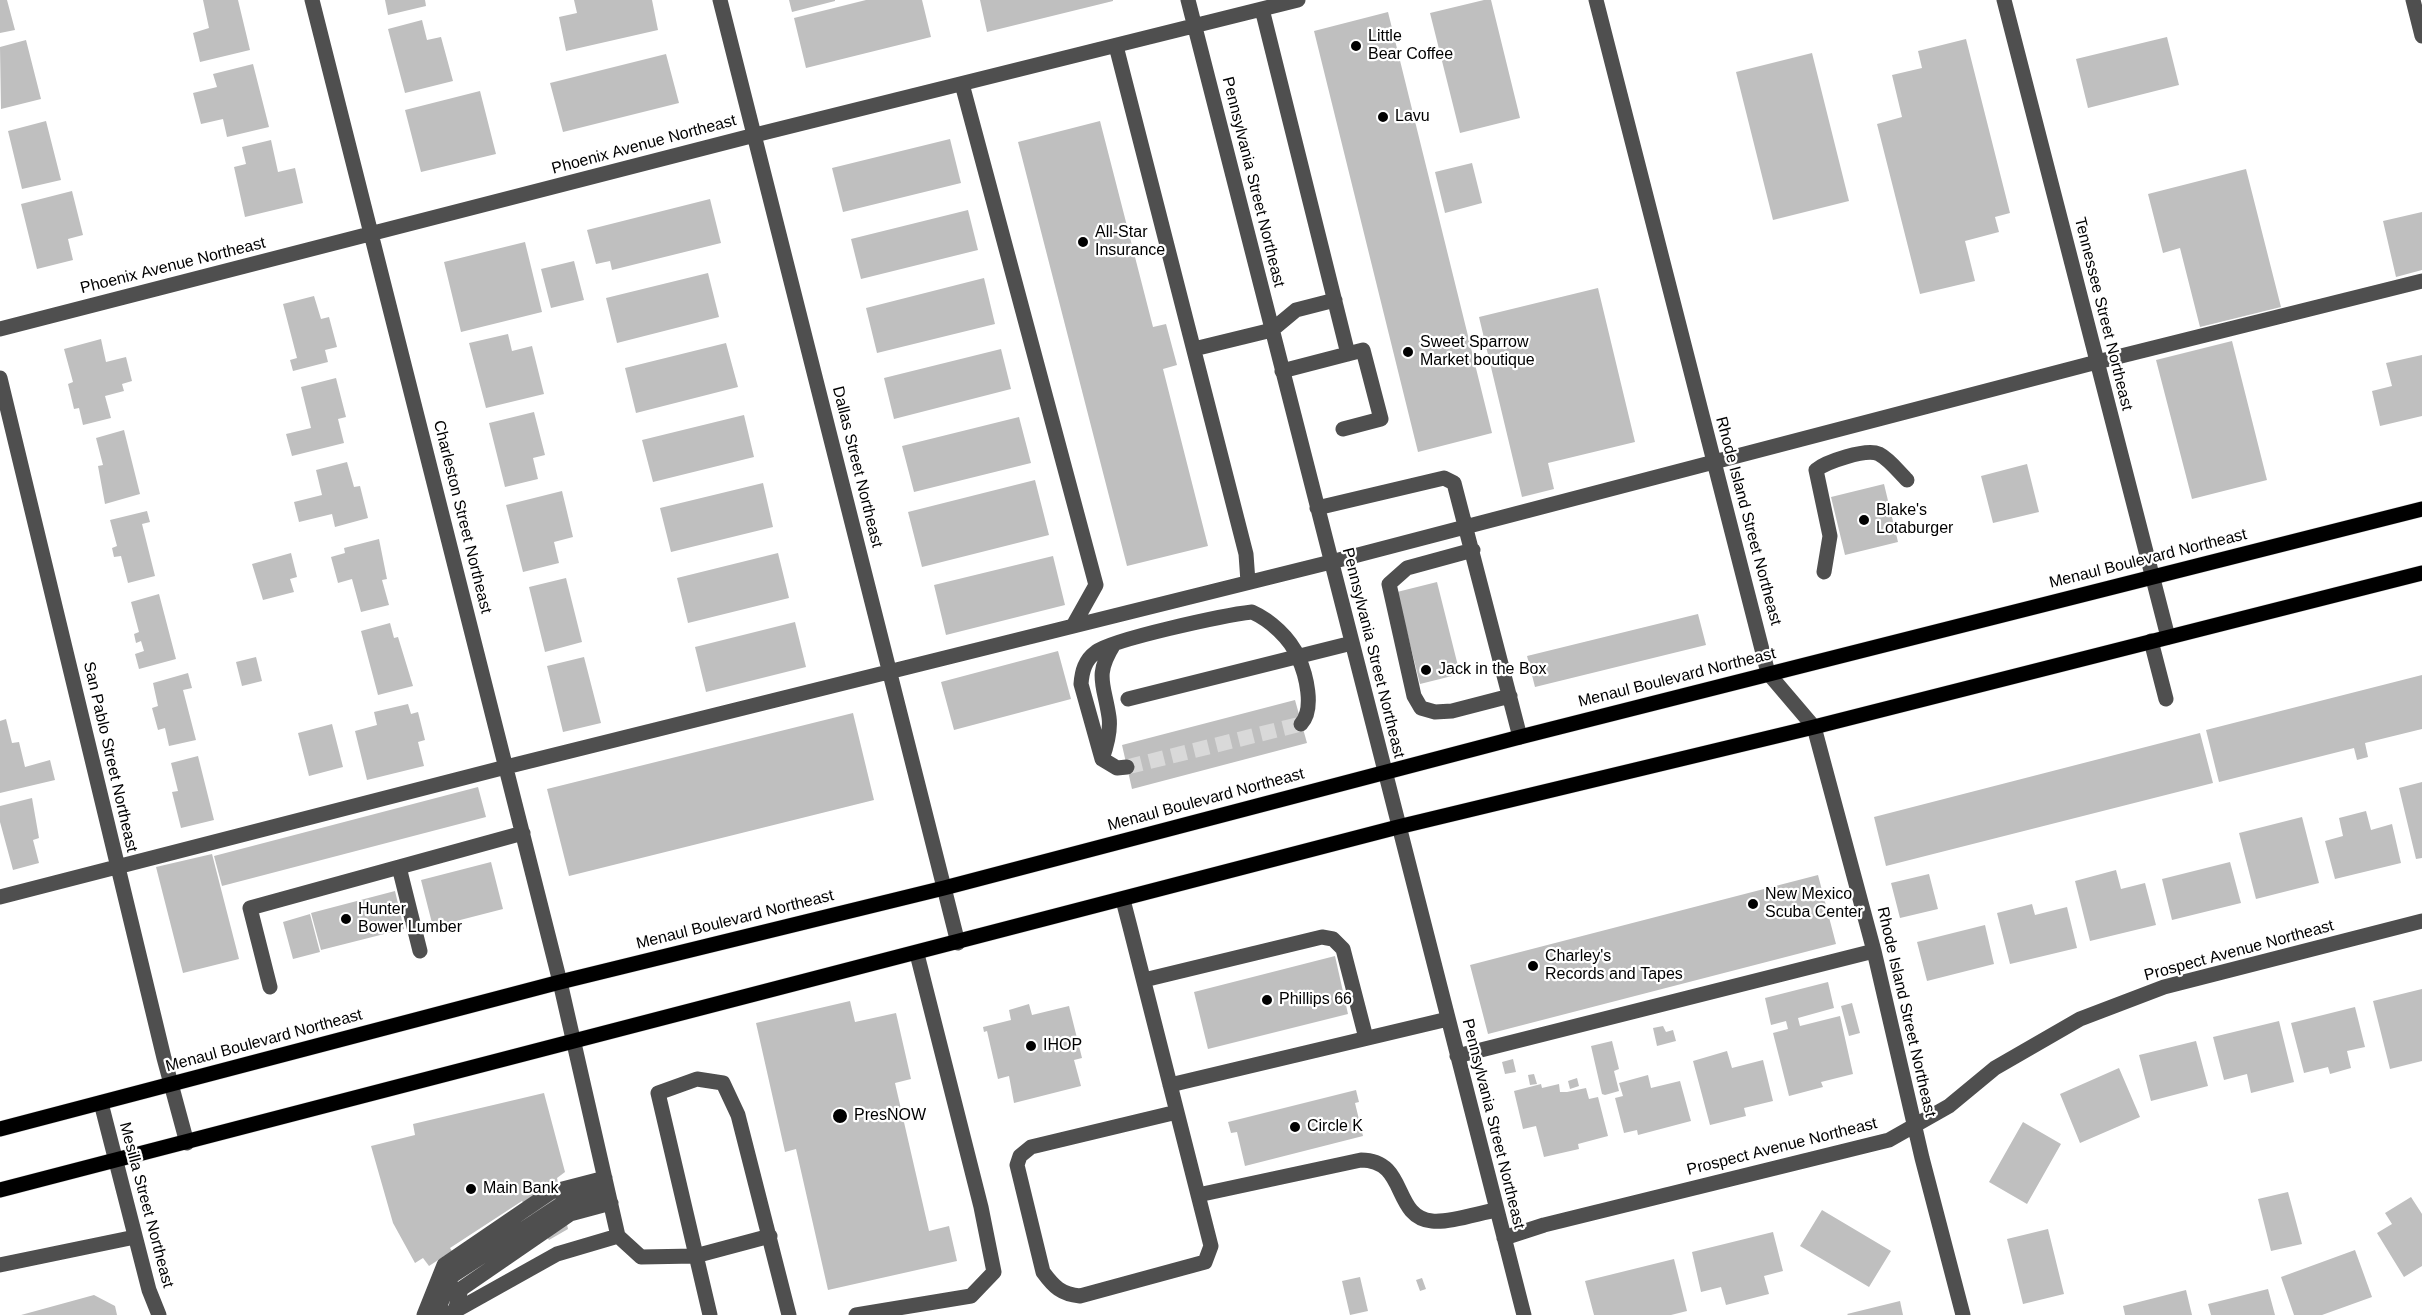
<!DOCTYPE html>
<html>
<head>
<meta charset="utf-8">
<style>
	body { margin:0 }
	canvas { display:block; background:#fff }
</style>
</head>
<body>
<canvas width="2422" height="1315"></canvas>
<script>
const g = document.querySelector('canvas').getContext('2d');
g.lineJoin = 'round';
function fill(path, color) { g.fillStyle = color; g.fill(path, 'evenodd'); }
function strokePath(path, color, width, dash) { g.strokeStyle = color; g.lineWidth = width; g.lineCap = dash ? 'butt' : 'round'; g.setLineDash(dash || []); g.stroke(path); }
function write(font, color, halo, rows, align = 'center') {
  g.font = font + ' Arial,sans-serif'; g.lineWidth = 4.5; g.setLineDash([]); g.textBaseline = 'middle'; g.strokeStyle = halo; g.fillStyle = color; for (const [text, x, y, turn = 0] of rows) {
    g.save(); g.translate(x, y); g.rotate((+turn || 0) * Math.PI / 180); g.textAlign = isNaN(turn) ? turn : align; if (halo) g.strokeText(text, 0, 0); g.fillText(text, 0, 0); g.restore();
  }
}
fill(new Path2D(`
	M0,0H7L15,30L0,33Z
	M203,0H238L250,50L200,62L193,33L209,28Z
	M385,0H425L426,6L388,15Z
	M574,0H652L658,30L566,51L559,17L577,13Z
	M789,0H835V1L792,12Z
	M866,0H922L931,37L806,68L794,18Z
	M980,0H1113V1L987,32Z
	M1484,0H1491L1520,118L1460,133L1430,13Z
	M1388,12L1492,433L1418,452L1314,31Z
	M422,20L427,40L441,37L453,81L405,93L388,29Z
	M2167,37L2179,85L2088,108L2076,59Z
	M1966,39L2010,213L1995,217L1999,232L1965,241L1975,281L1920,294L1877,124L1902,117L1892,75L1922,68L1918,51Z
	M26,40L41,99L1,109L0,47Z
	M1812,53L1849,201L1773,220L1736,72Z
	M666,54L679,103L563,132L550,83Z
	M253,64L269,127L227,137L223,119L201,124L193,93L217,87L213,74Z
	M480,91L496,154L421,172L405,110Z
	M46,121L61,180L22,189L8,131Z
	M1100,121L1153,327L1166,324L1177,365L1163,369L1208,546L1127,566L1018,142Z
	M950,139L961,183L843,212L832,168Z
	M271,140L278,172L295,168L303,203L245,217L234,167L246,164L242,147Z
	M1472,163L1482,203L1445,213L1435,172Z
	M2246,169L2281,307L2200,327L2180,248L2163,253L2148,194Z
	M72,191L83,235L68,239L73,260L37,269L21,204Z
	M710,199L721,243L612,270L610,261L596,264L587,230Z
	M968,210L978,250L861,279L851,239Z
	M2422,212V270L2396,277L2383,221Z
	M525,242L542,312L461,332L444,262Z
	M574,261L584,300L551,308L541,269Z
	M708,273L719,317L617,343L606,298Z
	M984,278L995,324L877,353L866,308Z
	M1598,288L1635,442L1548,463L1554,489L1522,497L1479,317Z
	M314,296L321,319L329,317L337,347L325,350L328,362L293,371L290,360L297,358L283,304Z
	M508,334L512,351L532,346L544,394L486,408L469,343Z
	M101,339L106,362L126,357L132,381L122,384L124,391L105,396L111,418L83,425L79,408L74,409L68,384L73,382L64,349Z
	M2232,341L2267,480L2192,499L2156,360Z
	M726,343L738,387L636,413L625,368Z
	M1001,349L1011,389L894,419L884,378Z
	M2422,355V416L2380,426L2372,391L2392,386L2386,363Z
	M336,378L346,417L338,419L344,443L292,456L286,434L311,428L301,387Z
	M534,412L545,455L533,458L538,479L505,487L489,423Z
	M744,415L754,457L653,482L642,440Z
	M1019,417L1031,463L914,492L902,446Z
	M124,430L140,494L105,504L98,466L103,465L96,438Z
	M347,462L354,487L360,486L368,518L335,527L332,514L299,522L294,502L322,495L316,470Z
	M2027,464L2039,512L1993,523L1981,476Z
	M1035,480L1049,535L922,567L908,512Z
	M763,483L773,527L671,552L660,508Z
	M1884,484L1898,542L1845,555L1831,497Z
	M562,491L573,537L554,542L559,563L523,572L506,505Z
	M147,511L150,522L142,524L155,576L128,583L121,556L114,557L112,548L117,546L110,520Z
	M379,539L387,579L382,580L389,605L361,612L352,579L338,583L331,557L345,553L344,548Z
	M291,553L297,577L290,579L294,592L263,600L252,564Z
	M778,553L789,598L688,623L677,578Z
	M1053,556L1065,605L946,635L934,585Z
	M566,578L582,642L545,652L529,587Z
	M1437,582L1460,674L1420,684L1397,592Z
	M159,594L176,659L139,669L135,654L144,651L141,641L136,643L134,634L139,632L131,602Z
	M1698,614L1706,645L1535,687L1527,656Z
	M795,622L806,667L706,692L695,647Z
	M390,623L394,638L398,637L413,686L378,695L361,631Z
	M1058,651L1071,699L954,730L941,682Z
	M256,657L262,681L242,686L236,662Z
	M584,657L601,723L563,732L547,666Z
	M188,673L192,688L183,690L196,740L169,746L165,728L158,730L152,708L158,706L153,683Z
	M2422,675V729L2365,743L2368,757L2357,760L2354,748L2219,782L2206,730Z
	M1295,700L1307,743L1132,789L1122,745Z
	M408,704L411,714L418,712L425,740L418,742L424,766L367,780L355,731L377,725L374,712Z
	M853,713L874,800L569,876L547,789Z
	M6,719L12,743L19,742L25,767L50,760L55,780L0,793V721Z
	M332,724L343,767L309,776L298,733Z
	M2200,733L2213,783L1886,866L1874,817Z
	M198,756L214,820L181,828L172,792L178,791L171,763Z
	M2422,782V858L2416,859L2399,788Z
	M478,787L486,817L222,886L214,856Z
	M32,798L39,838L33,840L39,863L13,870L0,822V806Z
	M2366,811L2371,830L2392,824L2401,863L2335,879L2325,841L2343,836L2339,818Z
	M2302,817L2319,883L2256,899L2239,833Z
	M212,854L239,959L183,973L156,867Z
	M491,862L503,909L433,927L421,880Z
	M2230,862L2241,903L2172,920L2162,879Z
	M2116,870L2121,889L2145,883L2156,925L2090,941L2075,881Z
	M1929,874L1938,909L1900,918L1891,883Z
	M1818,875L1836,944L1488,1034L1470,965Z
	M395,891L404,929L321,950L311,913Z
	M2032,904L2035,915L2067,907L2077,948L2010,964L1997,913Z
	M310,914L320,952L293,959L283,922Z
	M1985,925L1994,964L1927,981L1917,942Z
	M1335,956L1348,1014L1208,1049L1194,992Z
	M1828,982L1834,1008L1798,1018L1800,1026L1840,1016L1853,1074L1821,1082L1823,1087L1789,1096L1773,1033L1788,1029L1786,1021L1771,1025L1765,998Z
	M2422,989V1061L2390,1069L2373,1001Z
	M850,1001L855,1022L896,1013L911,1079L895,1083L929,1231L949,1226L957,1261L828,1290L796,1149L785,1152L756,1023Z
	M1852,1003L1860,1033L1849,1036L1841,1006Z
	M1029,1004L1032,1015L1069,1006L1082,1058L1074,1060L1081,1086L1014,1103L1009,1076L998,1079L987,1031L984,1032L983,1027L1011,1020L1009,1010Z
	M2355,1007L2365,1047L2347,1051L2351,1068L2330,1074L2328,1067L2304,1073L2291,1023Z
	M2279,1021L2294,1082L2251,1093L2247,1074L2224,1080L2213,1037Z
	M1663,1026L1666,1032L1673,1030L1676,1041L1657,1046L1653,1028Z
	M1612,1041L1619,1069L1614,1071L1619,1091L1605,1095L1602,1094L1591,1046Z
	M2196,1041L2208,1086L2151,1101L2139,1055Z
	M1727,1051L1732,1068L1763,1060L1773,1101L1744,1108L1746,1116L1710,1125L1693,1061Z
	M1513,1059L1516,1072L1505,1074L1502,1062Z
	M2119,1068L2140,1117L2080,1143L2060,1094Z
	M1534,1074L1537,1084L1530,1085L1528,1075Z
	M1648,1075L1651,1088L1680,1081L1691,1121L1638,1135L1637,1130L1624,1133L1615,1098L1623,1096L1619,1083Z
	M1577,1078L1579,1086L1570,1089L1568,1081Z
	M1541,1084L1542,1088L1559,1084L1560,1092H1567L1586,1088L1589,1099L1598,1097L1608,1136L1578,1144L1579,1149L1544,1157L1536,1126L1523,1129L1514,1091Z
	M1356,1090L1359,1102L1355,1103L1363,1136L1245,1166L1237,1132L1231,1133L1228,1122Z
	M544,1093L565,1172L557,1178L568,1229L549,1240L522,1201L450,1248L452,1251L429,1266L423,1258L415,1263L393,1223L371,1146L415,1135L413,1124Z
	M2023,1122L2061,1144L2027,1204L1989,1182Z
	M2288,1192L2302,1244L2271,1251L2258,1199Z
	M2411,1197L2422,1214V1266L2404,1277L2377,1233L2392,1224L2385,1213Z
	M1822,1210L1891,1251L1869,1287L1800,1246Z
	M2048,1229L2064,1294L2023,1304L2007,1239Z
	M1773,1232L1783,1271L1764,1276L1769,1294L1726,1305L1721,1287L1701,1292L1692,1252Z
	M2355,1250L2372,1297L2322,1315H2294L2281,1277Z
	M1674,1259L1687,1311L1671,1315H1594L1585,1281Z
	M1360,1277L1368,1311L1350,1315L1342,1281Z
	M1422,1278L1426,1289L1420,1291L1416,1280Z
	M2268,1289L2275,1315H2211L2208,1304Z
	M2186,1290L2192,1315H2125L2123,1306Z
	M94,1295L115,1306L117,1315H21Z
	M1900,1301L1903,1315H1848L1847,1314Z`), '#bfbfbf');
strokePath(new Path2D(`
	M1127,767L1301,724`), '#d9d9d9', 15, [15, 8]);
const major = new Path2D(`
	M0,1129L560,982L944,888L1520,737L2422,509
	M0,1190L1398,827L1814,727L2422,573`);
strokePath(major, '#dbdbdb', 16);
strokePath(new Path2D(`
	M312,0L560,982L618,1236L557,1254L455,1311L443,1315
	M720,0L958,943
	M1188,0L1524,1315
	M1596,0L1768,673L1814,727L1874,951L1922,1158L1963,1315
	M2004,0L2168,637
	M2413,0L2422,36
	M1262,9L1348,354
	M1116,46L1246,554L1248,582
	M962,84L1096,585L1073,626
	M0,329L755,135L1298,0
	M1194,349L1272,330L1296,310L1335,300
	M1282,371L1363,350L1381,419L1343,429
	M0,378L164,1058L187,1143
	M1317,508L1444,478L1454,483L1520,737
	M1473,550L1407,568L1389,584L1414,696L1421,708L1435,712L1452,711L1510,696
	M1824,572L1830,536L1816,470C1826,462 1866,448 1879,454C1889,459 1899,472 1907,480
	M2151,641L2166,699
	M1128,699L1352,643
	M1102,759C1107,745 1111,731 1109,717C1104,683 1094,676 1114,644
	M1127,767L1117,768L1102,759L1081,684C1082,671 1085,660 1096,652C1113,639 1225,615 1252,612C1270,620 1290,638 1298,657C1306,674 1315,709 1301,724
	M399,867L420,951
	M0,897L506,767L1331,562L2097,362L2422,281
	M1123,900L1130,927L1211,1246L1205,1262L1080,1296C1061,1294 1054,1287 1043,1272L1017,1165L1020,1156L1031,1147L1177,1112
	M1144,980L1322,937L1333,939L1343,949L1366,1038
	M270,987L250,908L523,833
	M1457,1056L1874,951
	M1170,1085L1448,1019
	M101,1103L149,1290L159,1315
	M1198,1195L1361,1160C1408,1160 1392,1217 1432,1221C1449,1223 1479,1213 1496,1210
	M618,1236L641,1257L695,1256L770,1236
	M1504,1238L1544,1225L1889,1140L1949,1106L1995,1068L2080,1019L2164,987L2422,921
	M0,1265L135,1237
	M455,1311L461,1289L570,1214L611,1203
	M424,1315L444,1265L551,1192L605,1178
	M436,1315L452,1276L563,1203L608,1192
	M710,1315L658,1093L697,1079L723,1083L738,1115L789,1315
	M856,1315L971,1296L994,1272L981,1207L917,954`), '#4f4f4f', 15);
strokePath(major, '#000', 15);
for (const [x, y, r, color] of [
	[1356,46,6,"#000"],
	[1383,117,6,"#000"],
	[1083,242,6,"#000"],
	[1408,352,6,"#000"],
	[1864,520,6,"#000"],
	[1426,670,6,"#000"],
	[1753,904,6,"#000"],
	[346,919,6,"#000"],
	[1533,966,6,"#000"],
	[1267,1000,6,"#000"],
	[1031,1046,6,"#000"],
	[840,1116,8,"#000"],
	[1295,1127,6,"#000"],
	[471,1189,6,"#000"]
]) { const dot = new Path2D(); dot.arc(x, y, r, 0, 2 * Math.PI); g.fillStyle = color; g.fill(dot); strokePath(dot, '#fff', 2); }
write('16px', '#000', '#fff', [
	["Little",1368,37],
	["Bear Coffee",1368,55],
	["Lavu",1395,117],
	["All-Star",1095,233],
	["Insurance",1095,251],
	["Sweet Sparrow",1420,343],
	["Market boutique",1420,361],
	["Blake's",1876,511],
	["Lotaburger",1876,529],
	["Jack in the Box",1438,670],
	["New Mexico",1765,895],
	["Scuba Center",1765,913],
	["Hunter",358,910],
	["Bower Lumber",358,928],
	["Charley's",1545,957],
	["Records and Tapes",1545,975],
	["Phillips 66",1279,1000],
	["IHOP",1043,1046],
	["PresNOW",854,1116],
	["Circle K",1307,1127],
	["Main Bank",483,1189]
], 'left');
write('16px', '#000', '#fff', [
	["Phoenix Avenue Northeast",644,145,-15],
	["Pennsylvania Street Northeast",1253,182,76],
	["Phoenix Avenue Northeast",173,266,-14],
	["Tennessee Street Northeast",2103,314,76],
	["Dallas Street Northeast",857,467,76],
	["Charleston Street Northeast",462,517,76],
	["Rhode Island Street Northeast",1748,521,75],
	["Menaul Boulevard Northeast",2148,559,-14],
	["Pennsylvania Street Northeast",1373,653,76],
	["Menaul Boulevard Northeast",1677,678,-14],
	["San Pablo Street Northeast",110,757,77],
	["Menaul Boulevard Northeast",1206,800,-15],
	["Menaul Boulevard Northeast",735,920,-14],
	["Prospect Avenue Northeast",2239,951,-15],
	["Rhode Island Street Northeast",1906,1012,77],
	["Menaul Boulevard Northeast",264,1041,-15],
	["Pennsylvania Street Northeast",1493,1124,76],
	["Prospect Avenue Northeast",1782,1147,-14],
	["Mesilla Street Northeast",146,1205,75]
]);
</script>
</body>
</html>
